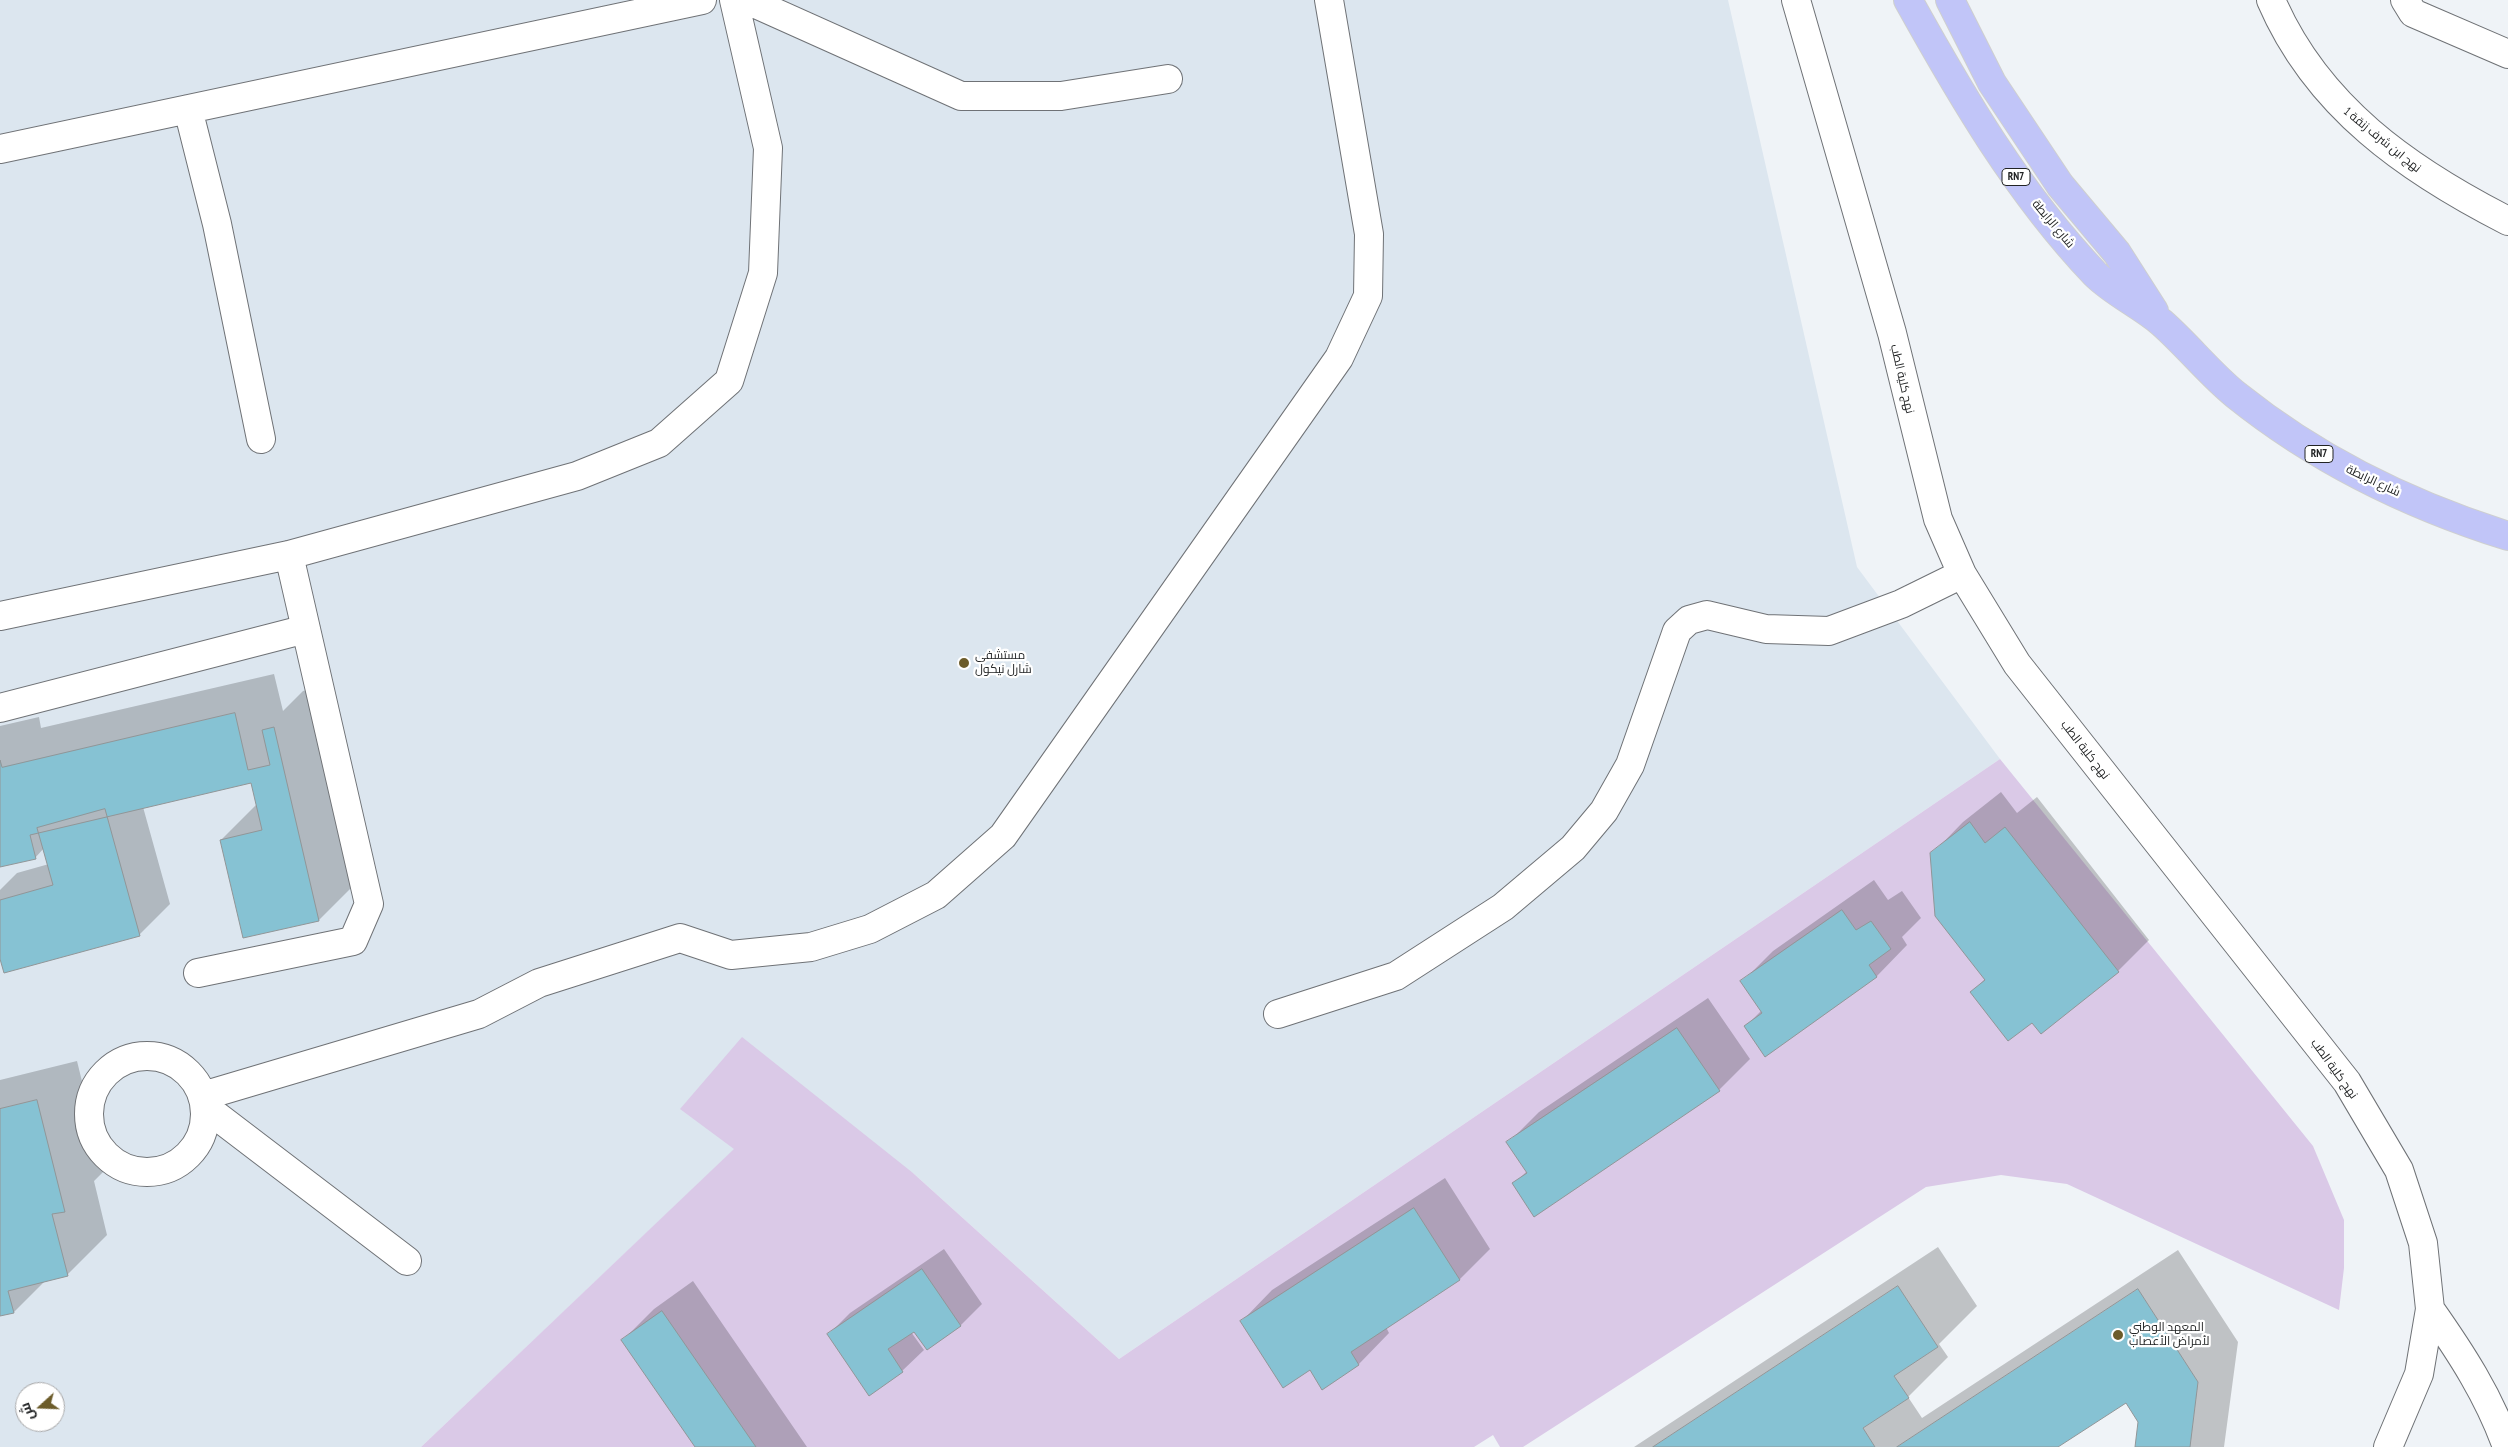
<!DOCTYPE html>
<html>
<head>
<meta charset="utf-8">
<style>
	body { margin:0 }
	#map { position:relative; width:2508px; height:1447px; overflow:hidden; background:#eff3f7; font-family:"PT Sans Narrow",Cairo,sans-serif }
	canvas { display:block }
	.north { position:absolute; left:15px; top:1382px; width:50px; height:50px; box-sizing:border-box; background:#fff; border:1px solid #a7a7a8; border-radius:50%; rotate:250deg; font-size:14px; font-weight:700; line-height:20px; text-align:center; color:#222425 }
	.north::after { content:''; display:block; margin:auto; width:18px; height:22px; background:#6c5c2a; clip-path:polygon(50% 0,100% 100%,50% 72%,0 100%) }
</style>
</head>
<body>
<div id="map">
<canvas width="2508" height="1447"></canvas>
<div class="north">ش</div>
</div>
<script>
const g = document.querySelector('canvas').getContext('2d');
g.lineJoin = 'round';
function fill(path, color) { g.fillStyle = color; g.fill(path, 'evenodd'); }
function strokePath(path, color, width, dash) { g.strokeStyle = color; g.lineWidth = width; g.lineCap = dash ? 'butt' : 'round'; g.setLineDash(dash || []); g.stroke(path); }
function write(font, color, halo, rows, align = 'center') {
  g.font = font + ' "PT Sans Narrow",Cairo,sans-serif'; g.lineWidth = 4.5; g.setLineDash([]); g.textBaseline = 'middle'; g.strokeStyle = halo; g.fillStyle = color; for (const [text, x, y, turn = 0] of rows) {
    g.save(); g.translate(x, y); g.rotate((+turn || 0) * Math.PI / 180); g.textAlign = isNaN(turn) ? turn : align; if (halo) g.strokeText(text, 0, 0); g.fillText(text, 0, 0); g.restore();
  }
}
fill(new Path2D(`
	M0,0H1728L1857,567L2000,759L1119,1359L913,1173L735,1149L421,1447H0ZM25,1392H55V1422H25Z`), '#dce6ef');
fill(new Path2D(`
	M2000,759L2313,1146L2344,1220V1268L2339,1310L2067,1184L2001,1175L1926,1187L1523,1447H1500L1493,1435L1474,1447H421L734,1149L680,1109L742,1037L913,1173L1119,1359Z`), '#dac9e7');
fill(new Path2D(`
	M274,674L283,711L303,691L314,688L359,880L319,920L244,937L221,840L257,804L252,782L143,807L170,904L139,935L0,955V890L17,873L49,864L44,848L35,858L0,866V726L39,717L41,728Z
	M2001,792L2017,813L2037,797L2149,940L2118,971L2032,1021L1972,992L1986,978L1932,854L1963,822Z
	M1874,880L1888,900L1902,891L1921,918L1902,937L1907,945L1877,976L1765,1055L1745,1027L1762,1010L1742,982L1773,951Z
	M1708,998L1750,1059L1719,1090L1514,1184L1527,1171L1508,1143L1539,1112Z
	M77,1061L104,1171L94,1181L107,1235L67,1275L45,1281L14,1312L0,1315V1080Z
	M1445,1178L1490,1249L1459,1280L1386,1327L1389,1333L1359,1364L1310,1369L1242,1321L1272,1290Z
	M1938,1247L1977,1306L1939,1344L1948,1357L1908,1397L1922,1418L2178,1250L2238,1342L2224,1447H2137L2139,1421L2126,1401L2056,1447H1634Z
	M944,1249L982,1304L961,1325L927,1349L914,1330L911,1332L924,1350L902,1371L829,1334L850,1313Z
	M693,1281L807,1447H696L623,1340L654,1309Z`), '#0003');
const building = new Path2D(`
	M235,713L248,770L270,765L262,730L274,727L319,921L243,938L220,840L262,830L251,783L30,835L36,859L0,867V760L2,767Z
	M105,809L140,936L4,973L0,959V900L53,885L37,828Z
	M1970,822L1985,843L2005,827L2119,972L2041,1034L2032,1023L2008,1041L1970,992L1985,980L1935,916L1930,853Z
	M1842,910L1856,930L1871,921L1891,949L1869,965L1877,977L1765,1057L1744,1026L1762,1013L1740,981Z
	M1677,1028L1720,1091L1534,1217L1512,1183L1527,1173L1506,1142Z
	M37,1100L65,1212L52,1214L68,1276L8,1291L14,1313L0,1316V1109Z
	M1414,1208L1460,1280L1351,1352L1359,1365L1322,1390L1310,1370L1283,1388L1240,1321Z
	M922,1269L961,1326L927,1350L914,1332L888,1349L903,1372L869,1396L827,1334Z
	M1898,1286L1938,1347L1894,1376L1909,1398L1863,1428L1875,1447H1653Z
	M2138,1289L2198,1382L2190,1447H2135L2138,1422L2126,1403L2058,1447H1897Z
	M662,1311L756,1447H695L621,1340Z`);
fill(building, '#86c2d3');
strokePath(building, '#919698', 1);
const minor = new Path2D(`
	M747,0L961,96H1061L1168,79
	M1796,0L1892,333L1938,519L1962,574L2017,664L2347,1082L2399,1170L2423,1243L2430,1309L2419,1374L2388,1447
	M2271,0C2317,107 2408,170 2508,221
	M2405,0L2413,13L2508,54
	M188,109L217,224L261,439
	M0,149L702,0
	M0,616L289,555L577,476L659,443L729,381L763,273L768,148L734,0
	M0,708L306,629
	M198,973L353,941L369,904L289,555
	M1278,1014L1396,976L1503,907L1573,848L1604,811L1630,765L1677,631L1689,620L1707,615L1766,629L1829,631L1901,604L1962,574
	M89 1114a58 58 0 1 1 116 0a58 58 0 1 1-116 0Z
	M203,1096L479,1014L539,983L680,938L731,955L811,947L870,929L936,895L1003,836L1339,358L1368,296L1369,234L1329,0
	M205,1107L407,1261
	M2430,1309C2461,1353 2489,1396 2507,1447`);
const major = new Path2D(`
	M1908,0C1962,97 2018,193 2095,274C2114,293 2141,305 2162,323C2188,346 2210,374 2236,395C2317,460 2409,505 2508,536
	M1950,0L1992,83L2060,185L2117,253L2154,311`);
strokePath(minor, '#6f7276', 30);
strokePath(major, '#cecfcf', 30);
strokePath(minor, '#fff', 28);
strokePath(major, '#c1c5f8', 28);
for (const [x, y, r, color] of [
	[964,663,6,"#6c5c2a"],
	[2118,1335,6,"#6c5c2a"]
]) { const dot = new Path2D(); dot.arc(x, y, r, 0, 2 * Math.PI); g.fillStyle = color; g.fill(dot); strokePath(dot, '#fff', 2); }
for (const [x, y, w] of [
	[2016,177,28],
	[2319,454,28]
]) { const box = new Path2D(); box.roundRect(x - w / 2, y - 8.5, w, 17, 4); g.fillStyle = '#fff'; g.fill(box); strokePath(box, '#222425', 1); }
write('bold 11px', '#222425', null, [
	["RN7",2016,177],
	["RN7",2319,454]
]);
write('12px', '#222425', '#fff', [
	["نهج ابن شرف زنقة 1",2382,140,39],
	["شارع الرابطة",2053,224,50],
	["نهج كلية الطب",1902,379,77],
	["شارع الرابطة",2373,481,25],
	["نهج كلية الطب",2085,750,52],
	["نهج كلية الطب",2334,1069,54]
]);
write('12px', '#222425', '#fff', [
	["مستشفى",975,656],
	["شارل نيكول",975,670],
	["المعهد الوطني",2129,1328],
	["لأمراض الأعصاب",2129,1342]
], 'left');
</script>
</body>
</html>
